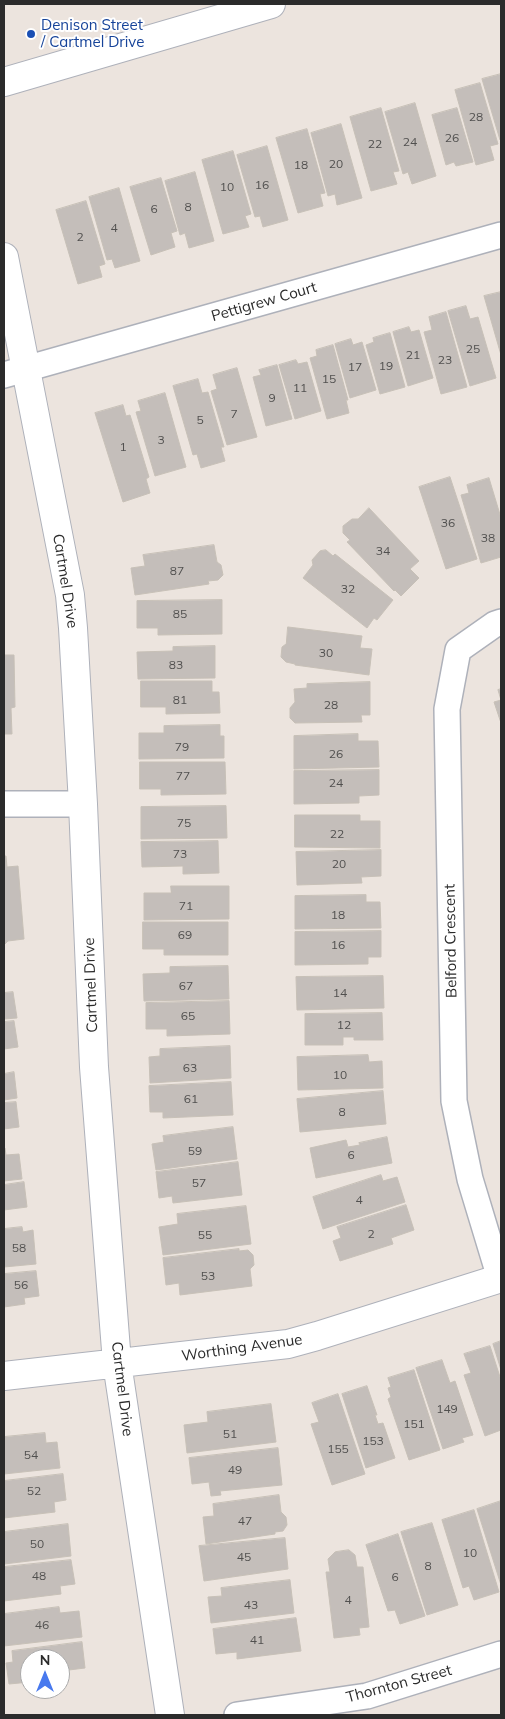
<!DOCTYPE html>
<html>
<head>
<meta charset="utf-8">
<style>
	body { margin:0 }
	#map { position:relative; width:505px; height:1719px; overflow:hidden; background:#ece4de; font-family:Mulish,sans-serif }
	canvas { display:block }
	.frame { position:absolute; inset:0; border:5px solid #2b2b2b; pointer-events:none }
	.north { position:absolute; left:20px; top:1649px; width:50px; height:50px; box-sizing:border-box; background:#fff; border:1px solid #aaa; border-radius:50%; rotate:0deg; font-size:14px; font-weight:700; line-height:20px; text-align:center; color:#2b2b2b }
	.north::after { content:''; display:block; margin:auto; width:18px; height:22px; background:#4879ee; clip-path:polygon(50% 0,100% 100%,50% 72%,0 100%) }
</style>
</head>
<body>
<div id="map">
<canvas width="505" height="1719"></canvas>
<div class="frame"></div>
<div class="north">N</div>
</div>
<script>
const g = document.querySelector('canvas').getContext('2d');
g.lineJoin = 'round';
function fill(path, color) { g.fillStyle = color; g.fill(path, 'evenodd'); }
function strokePath(path, color, width, dash) { g.strokeStyle = color; g.lineWidth = width; g.lineCap = dash ? 'butt' : 'round'; g.setLineDash(dash || []); g.stroke(path); }
function write(font, color, halo, rows, align = 'center') {
  g.font = font + ' Mulish,sans-serif'; g.lineWidth = 4; g.setLineDash([]); g.textBaseline = 'middle'; g.strokeStyle = halo; g.fillStyle = color; for (const [text, x, y, turn = 0] of rows) {
    g.save(); g.translate(x, y); g.rotate((+turn || 0) * Math.PI / 180); g.textAlign = isNaN(turn) ? turn : align; if (halo) g.strokeText(text, 0, 0); g.fillText(text, 0, 0); g.restore();
  }
}
const building = new Path2D(`
	M501,74V140H500L482,79Z
	M480,83L498,144L490,146L494,160L476,165L455,90Z
	M415,103L436,176L412,184L408,172L403,174L385,112Z
	M381,108L399,171L393,172L397,184L371,191L350,117Z
	M457,108L473,162L456,166L454,162L446,165L432,115Z
	M341,124L362,198L337,205L335,194L328,196L311,133Z
	M307,129L325,193L320,194L323,206L298,213L276,138Z
	M267,146L288,220L263,227L260,216L255,217L237,155Z
	M233,151L251,214L245,216L249,227L223,234L202,160Z
	M195,172L214,241L189,248L185,233L180,235L165,181Z
	M161,178L177,231L171,233L175,247L151,255L130,187Z
	M119,188L140,261L115,268L112,259L107,260L89,197Z
	M86,201L105,264L99,266L102,277L78,284L56,210Z
	M501,292V355L484,296Z
	M466,306L470,319L478,317L496,378L470,386L448,311Z
	M446,312L467,387L441,394L424,332L432,330L429,317Z
	M409,327L411,332L419,330L433,378L408,386L393,332Z
	M390,333L405,387L380,394L366,345L374,342L373,338Z
	M351,339L353,345L362,342L376,390L350,398L335,344Z
	M333,345L348,400H346L349,413L327,419L310,358L317,356L316,350Z
	M296,360L298,364L307,362L321,411L295,419L279,365Z
	M277,365L292,419L266,426L253,377L261,375L259,370Z
	M237,368L257,437L227,445L211,391L217,389L213,375Z
	M198,379L202,393L208,392L224,447H221L225,461L201,468L197,454L193,455L173,386Z
	M165,393L186,467L155,476L136,412L141,411L138,401Z
	M123,405L126,416L130,415L149,477L146,479L150,493L123,502L95,413Z
	M450,477L477,559L446,569L419,487Z
	M489,478L501,518V557L481,563L461,495L469,493L467,485Z
	M369,508L419,561L410,569L419,578L401,596L395,590L394,591L347,542L350,540L343,533V526L352,519H358Z
	M214,545L217,562L221,565L223,575L218,580L208,581L209,584L135,595L131,568L145,566L143,555Z
	M326,550L333,556L335,554L393,600L377,620L374,618L367,628L303,578L313,565L312,560L320,551Z
	M222,600V634L158,635V628H137V601Z
	M288,627L362,636L360,648L372,649L369,675L295,665V664L286,662L281,657L282,647L286,644Z
	M215,646V678L138,679L137,652L173,651V647Z
	M4,655H14L15,707L11,708L12,734H4Z
	M141,681H212V692H219L220,713L166,714V707H141Z
	M370,682V715H361L362,722L295,723L290,718V708L295,702L294,689L307,688V684Z
	M501,689V723L494,702L501,700L498,690Z
	M220,725V736H224V758L139,759V733H164V726Z
	M358,734V741H378L379,767L294,769V736Z
	M140,762H225L226,794L161,795V789H140Z
	M379,770V795L359,796V803L294,804V771Z
	M226,806L227,838L141,839V807Z
	M295,815H360V821H380V848L295,847Z
	M218,841L219,873L183,874V866L142,867L141,842Z
	M381,850V876L361,877L362,883L297,885L296,852Z
	M4,856H6L7,867L18,866L24,939L8,941L4,945Z
	M171,886H229V919L144,920V893H171Z
	M366,895V902H380L381,928L295,929V896Z
	M143,922H228V955H164V949H143Z
	M381,931V957H368V964L295,965V932Z
	M228,966L229,999L144,1001L143,974L170,973V967Z
	M383,976L384,1008L297,1010L296,977Z
	M13,992L17,1018L4,1019V993Z
	M229,1001L230,1034L167,1036V1029H146V1003Z
	M382,1013L383,1040H354V1037H343V1045H305V1014Z
	M14,1021L18,1047L4,1049V1022Z
	M230,1046L231,1078L150,1083L149,1057L160,1056V1049Z
	M368,1055L369,1062L382,1061L383,1088L298,1090L297,1057Z
	M14,1072L17,1098L4,1100V1074Z
	M231,1082L233,1115L163,1118V1112H150L149,1086Z
	M383,1091L386,1124L300,1132L297,1099Z
	M16,1102L19,1127L4,1129V1103Z
	M233,1127L237,1159L156,1170L152,1144L164,1142L163,1136Z
	M387,1137L392,1163L316,1178L310,1148L346,1140L348,1147L360,1145L359,1143Z
	M4,1148H5L6,1155L19,1154L22,1179L4,1181Z
	M238,1162L242,1195L173,1203L172,1196L159,1198L156,1172Z
	M381,1175L383,1181L397,1177L405,1202L323,1229L313,1197Z
	M24,1182L27,1207L4,1210V1185Z
	M406,1205L414,1230L391,1238L393,1244L340,1261L333,1241L341,1238L337,1227Z
	M246,1206L251,1244L163,1255L159,1227L178,1224L177,1214Z
	M22,1227L23,1232L33,1230L36,1264L4,1267V1229Z
	M239,1249V1251L248,1250L253,1255L254,1265L250,1269L252,1286L180,1295L179,1283L166,1285L163,1258Z
	M36,1271L39,1296L24,1298L25,1304L4,1307V1274Z
	M501,1341V1370L493,1344Z
	M490,1346L501,1380V1430L485,1436L464,1375L471,1373L464,1354Z
	M442,1360L450,1383L455,1381L473,1435L462,1438L464,1442L443,1449L416,1368Z
	M414,1370L440,1450L409,1460L388,1399L391,1397L388,1388L391,1387L388,1378Z
	M367,1386L377,1415H375L378,1424L383,1423L395,1458L366,1468L342,1394Z
	M338,1394L365,1474L332,1485L311,1424L319,1422L312,1403Z
	M271,1404L276,1442L187,1453L184,1425L208,1422L207,1412Z
	M45,1433L46,1443L57,1442L60,1468L4,1474V1437Z
	M278,1448L282,1485L220,1491L221,1495L211,1496L209,1482L192,1484L189,1458Z
	M63,1474L66,1500L54,1502L55,1512L4,1518V1481Z
	M279,1495L281,1512L286,1517L287,1525L283,1531L275,1532V1534L206,1544L203,1517L214,1516L213,1504Z
	M501,1501V1585L477,1509Z
	M474,1510L499,1592L474,1600L469,1586L463,1588L442,1520Z
	M432,1523L458,1605L427,1615L401,1532Z
	M68,1524L71,1556L4,1564V1532Z
	M398,1534L425,1616L400,1624L395,1610L388,1611L366,1545Z
	M285,1538L288,1569L204,1581L199,1546Z
	M349,1550L355,1555L357,1567H363L369,1627L359,1628L360,1635L334,1638L326,1572H330L328,1559L335,1552Z
	M71,1560L75,1584L60,1586L61,1594L4,1601V1567Z
	M290,1580L294,1613L211,1623L208,1597L222,1596L221,1588Z
	M59,1607L60,1613L79,1611L82,1637L4,1646V1614Z
	M296,1618L301,1651L237,1659V1652L216,1654L213,1629Z
	M82,1642L85,1668L61,1671V1678H60V1659H30V1682L9,1684L6,1663L13,1662L12,1651Z`);
fill(building, '#c4beba');
strokePath(building, '#c7c0b7', 1);
const minor = new Path2D(`
	M4,375L501,235
	M4,804H83
	M500,1278L470,1179L454,1101L447,709L458,650L495,624L501,622
	M237,1715L367,1696L501,1654`);
const tertiary = new Path2D(`
	M4,82L271,4
	M4,257L70,595L73,628L83,804L94,1067L117,1363L170,1715
	M4,1376L288,1344L317,1336L501,1278`);
strokePath(minor, '#aeb1ba', 28);
strokePath(tertiary, '#aeb1ba', 30);
strokePath(minor, '#fff', 25);
strokePath(tertiary, '#fff', 28);
for (const [x, y, r, color] of [
	[31,34,5,"#1a4fb4"]
]) { const dot = new Path2D(); dot.arc(x, y, r, 0, 2 * Math.PI); g.fillStyle = color; g.fill(dot); strokePath(dot, '#fff', 2); }
write('12px', '#51504f', null, [
	["28",476,117],
	["26",452,138],
	["24",410,142],
	["22",375,144],
	["20",336,164],
	["18",301,165],
	["16",262,185],
	["10",227,187],
	["8",188,207],
	["6",154,209],
	["4",114,228],
	["2",80,237],
	["25",473,349],
	["21",413,355],
	["23",445,360],
	["19",386,366],
	["17",355,367],
	["15",329,379],
	["11",300,388],
	["9",272,398],
	["7",234,414],
	["5",200,420],
	["3",161,440],
	["1",123,447],
	["36",448,523],
	["38",488,538],
	["34",383,551],
	["87",177,571],
	["32",348,589],
	["85",180,614],
	["30",326,653],
	["83",176,665],
	["81",180,700],
	["28",331,705],
	["79",182,747],
	["26",336,754],
	["77",183,776],
	["24",336,783],
	["75",184,823],
	["22",337,834],
	["73",180,854],
	["20",339,864],
	["71",186,906],
	["18",338,915],
	["69",185,935],
	["16",338,945],
	["67",186,986],
	["14",340,993],
	["65",188,1016],
	["12",344,1025],
	["63",190,1068],
	["10",340,1075],
	["61",191,1099],
	["8",342,1112],
	["59",195,1151],
	["6",351,1155],
	["57",199,1183],
	["4",359,1200],
	["2",371,1234],
	["55",205,1235],
	["58",19,1248],
	["53",208,1276],
	["56",21,1285],
	["149",447,1409],
	["151",414,1424],
	["51",230,1434],
	["153",373,1441],
	["155",338,1449],
	["54",31,1455],
	["49",235,1470],
	["52",34,1491],
	["47",245,1521],
	["50",37,1544],
	["10",470,1553],
	["45",244,1557],
	["8",428,1566],
	["48",39,1576],
	["6",395,1577],
	["4",348,1600],
	["43",251,1605],
	["46",42,1625],
	["41",257,1640]
]);
write('15px', '#164399', '#fff', [
	["Denison Street",41,25],
	["/ Cartmel Drive",41,42]
], 'left');
write('15px', '#2b2b2b', '#fff', [
	["Pettigrew Court",264,302,-16],
	["Cartmel Drive",65,581,81],
	["Belford Crescent",451,941,-91],
	["Cartmel Drive",91,985,-92],
	["Worthing Avenue",242,1348,-8],
	["Cartmel Drive",122,1389,83],
	["Thornton Street",399,1684,-15]
]);
</script>
</body>
</html>
